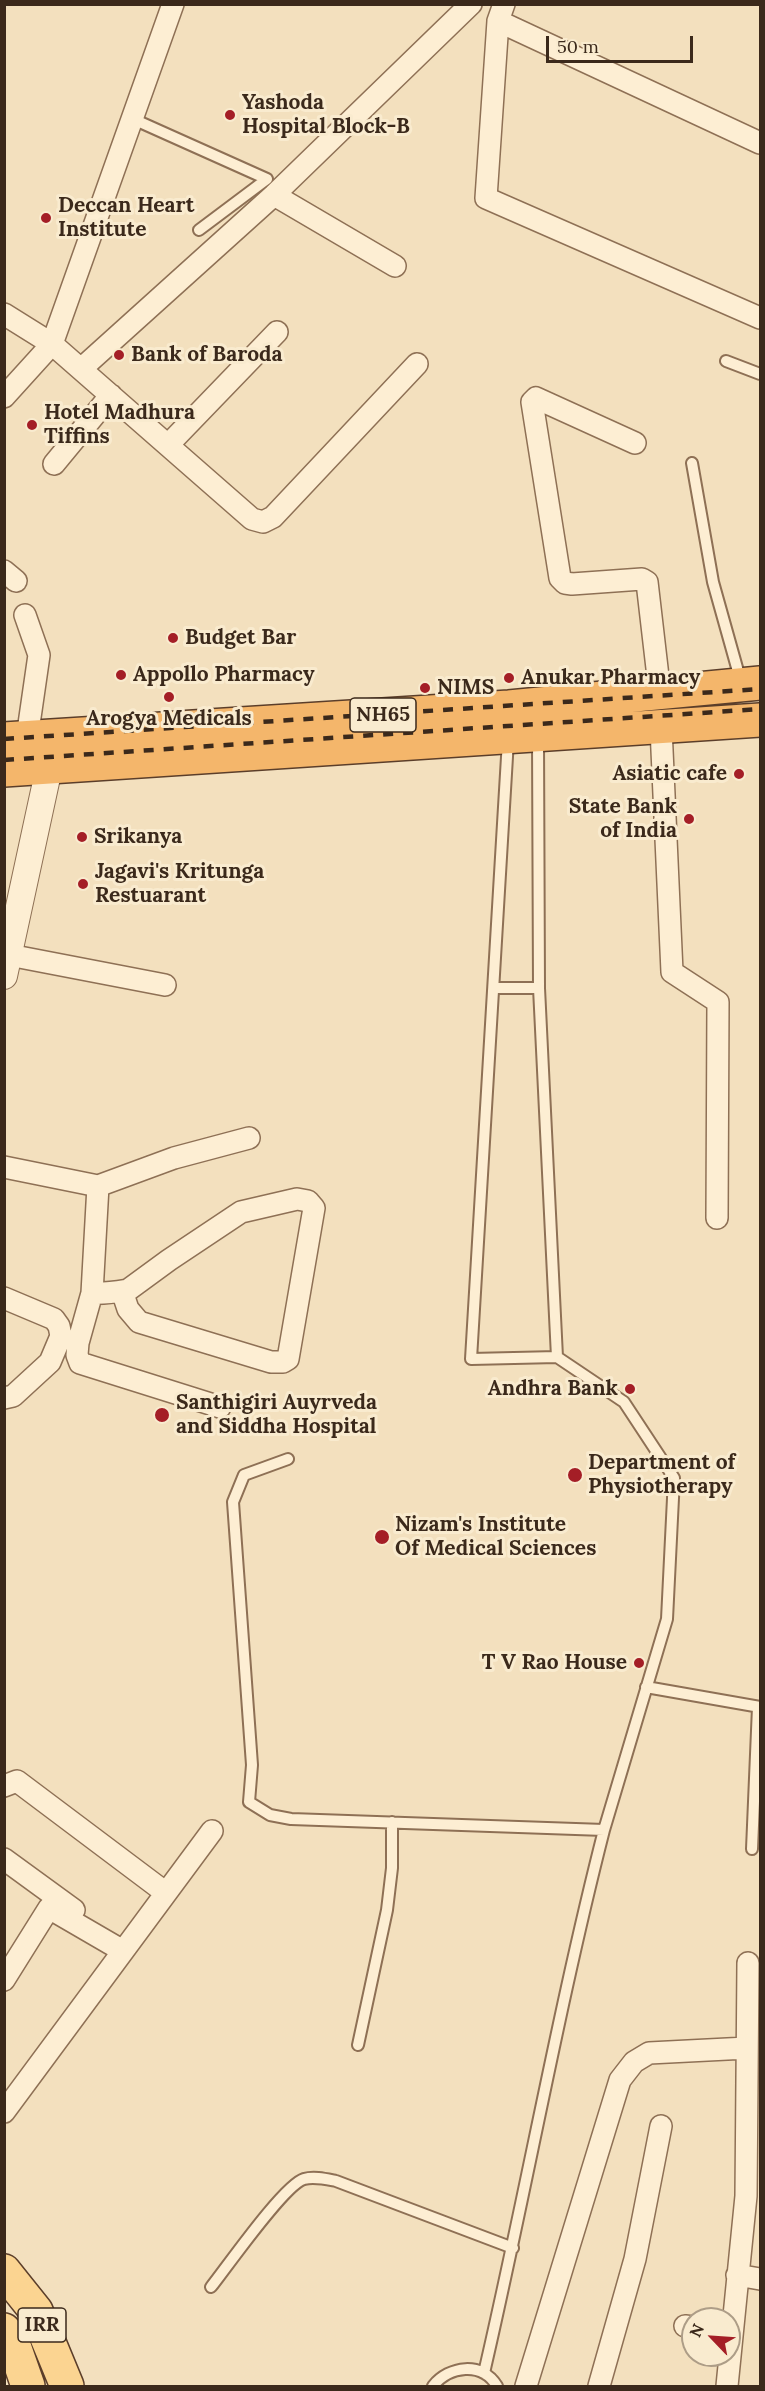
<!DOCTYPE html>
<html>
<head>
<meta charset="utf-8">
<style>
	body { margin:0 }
	#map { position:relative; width:765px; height:2391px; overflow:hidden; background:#f3e0be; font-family:Lora,serif }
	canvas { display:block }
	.frame { position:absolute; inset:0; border:6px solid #3b291b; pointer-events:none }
	.north { position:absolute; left:681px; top:2307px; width:60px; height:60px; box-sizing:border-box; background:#f9ebcf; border:2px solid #ad9d87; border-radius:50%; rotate:295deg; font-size:16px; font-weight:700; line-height:24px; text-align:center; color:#3b291b }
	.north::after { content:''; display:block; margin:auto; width:21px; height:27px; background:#a41e26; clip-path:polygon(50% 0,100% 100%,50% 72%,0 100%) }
	.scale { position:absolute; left:546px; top:36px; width:147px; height:27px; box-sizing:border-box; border:3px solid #3b291b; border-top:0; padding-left:8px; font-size:18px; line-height:21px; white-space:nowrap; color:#3b291b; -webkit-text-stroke:4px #f9ebcf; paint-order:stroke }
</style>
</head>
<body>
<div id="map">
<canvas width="765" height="2391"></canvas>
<div class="frame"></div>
<div class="north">N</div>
<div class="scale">50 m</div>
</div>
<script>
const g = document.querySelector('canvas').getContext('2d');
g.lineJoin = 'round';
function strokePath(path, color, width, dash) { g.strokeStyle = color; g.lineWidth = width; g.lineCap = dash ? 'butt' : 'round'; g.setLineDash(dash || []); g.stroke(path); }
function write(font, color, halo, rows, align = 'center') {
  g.font = font + ' Lora,serif'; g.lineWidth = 6; g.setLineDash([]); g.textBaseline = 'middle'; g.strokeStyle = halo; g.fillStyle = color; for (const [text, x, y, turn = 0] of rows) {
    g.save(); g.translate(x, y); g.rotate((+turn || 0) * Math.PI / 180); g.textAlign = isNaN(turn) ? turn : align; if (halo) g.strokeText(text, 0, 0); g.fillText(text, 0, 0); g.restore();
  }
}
const service = new Path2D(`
	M133,119L267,179L199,230
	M726,361L760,374
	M692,463L713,582L741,682
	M538,739L539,988L557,1357
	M494,988H539
	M288,1459L244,1475L233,1502L252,1765L249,1802L270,1815L291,1819L604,1830L667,1619L674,1478L624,1402L557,1357L471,1359L508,740
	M646,1687L760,1707
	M752,1849L758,1707
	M358,2045L387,1910L392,1868V1822
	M211,2287C227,2267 284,2185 304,2179C314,2176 326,2179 336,2181L513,2248
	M484,2373C526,2192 558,2010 604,1830
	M433,2386C449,2366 482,2361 497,2386`);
const minor = new Path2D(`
	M504,4L498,21L486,198L760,318
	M498,21L760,143
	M274,195L395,266
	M4,314L52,344L252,519L263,522L273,517L417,364
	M81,369L274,195L471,4
	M4,397L52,344L173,4
	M635,443L536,398L532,402L560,578L565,583L572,584L642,579L647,582L660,694
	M168,445L277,332
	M54,464L111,395
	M4,571L16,581
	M25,615L39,655L27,738
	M661,728L672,972L718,1002L717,1218
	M9,955L165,985
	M4,1167L98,1186L92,1293L78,1343L77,1355L80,1363L220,1407
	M98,1186L174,1158L249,1138
	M92,1293C105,1294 116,1292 128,1290L169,1260L241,1212L297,1199L308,1201L314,1208L288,1359L283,1362H271L139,1322L128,1309L122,1291
	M4,1298L54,1319L59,1326L61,1336L50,1362L13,1396L4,1398
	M4,1786L17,1781L166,1893
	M4,1859L74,1910
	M4,1980L49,1908L123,1951
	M4,2112L212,1831
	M737,2275L760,2279
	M685,2326L693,2327
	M526,2386L620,2080L634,2062L649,2053L747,2048
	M599,2386L635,2259L661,2126
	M727,2386L746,2196L748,1963`);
const tertiary = new Path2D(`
	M4,976L49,768`);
const primary = new Path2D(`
	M4,2271L36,2311L67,2386
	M4,2330L13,2343L28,2386`);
const trunk = new Path2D(`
	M4,739L509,707L760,683
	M4,770L760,720`);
strokePath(service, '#8e7055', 14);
strokePath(minor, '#8e7055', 24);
strokePath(tertiary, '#8e7055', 28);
strokePath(primary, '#5b3e2a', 36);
strokePath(trunk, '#5b3e2a', 36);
strokePath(service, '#fdeed3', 10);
strokePath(minor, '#fdeed3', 21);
strokePath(tertiary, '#fdeed3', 26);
strokePath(primary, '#fbd491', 33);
strokePath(trunk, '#f4b66b', 33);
strokePath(new Path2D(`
	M4,739L760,689
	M4,760L760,709`), '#3b291b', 4.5, [10, 10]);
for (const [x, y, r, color] of [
	[230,115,6,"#a41e26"],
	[46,218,6,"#a41e26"],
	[119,355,6,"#a41e26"],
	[32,425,6,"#a41e26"],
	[173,638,6,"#a41e26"],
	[121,675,6,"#a41e26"],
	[509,678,6,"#a41e26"],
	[425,688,6,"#a41e26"],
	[169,697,6,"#a41e26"],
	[739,774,6,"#a41e26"],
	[689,819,6,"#a41e26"],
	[82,837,6,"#a41e26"],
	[83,884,6,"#a41e26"],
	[630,1389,6,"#a41e26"],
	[162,1415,8,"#a41e26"],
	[575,1475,8,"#a41e26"],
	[382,1537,8,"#a41e26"],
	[639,1663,6,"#a41e26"]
]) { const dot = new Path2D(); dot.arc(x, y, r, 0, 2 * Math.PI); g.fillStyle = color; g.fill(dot); strokePath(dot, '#f9ebcf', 2); }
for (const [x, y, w] of [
	[383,715,66],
	[42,2325,48]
]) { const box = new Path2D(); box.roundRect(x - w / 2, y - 17, w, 34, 4.5); g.fillStyle = '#f9ebcf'; g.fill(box); strokePath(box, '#3b291b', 1.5); }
write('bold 20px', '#3b291b', null, [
	["NH65",383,715],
	["IRR",42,2325]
]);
write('bold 21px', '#3b291b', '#f9ebcf', [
	["Yashoda",242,103],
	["Hospital Block-B",242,127],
	["Deccan Heart",58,206],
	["Institute",58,230],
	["Bank of Baroda",131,355],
	["Hotel Madhura",44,413],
	["Tiffins",44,437],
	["Budget Bar",185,638],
	["Appollo Pharmacy",133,675],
	["Anukar Pharmacy",521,678],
	["NIMS",437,688],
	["Arogya Medicals",169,719,"center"],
	["Asiatic cafe",727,774,"right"],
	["State Bank",677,807,"right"],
	["of India",677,831,"right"],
	["Srikanya",94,837],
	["Jagavi's Kritunga",95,872],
	["Restuarant",95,896],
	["Andhra Bank",618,1389,"right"],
	["Santhigiri Auyrveda",176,1403],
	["and Siddha Hospital",176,1427],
	["Department of",588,1463],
	["Physiotherapy",588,1487],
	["Nizam's Institute",395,1525],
	["Of Medical Sciences",395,1549],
	["T V Rao House",627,1663,"right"]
], 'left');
</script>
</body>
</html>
